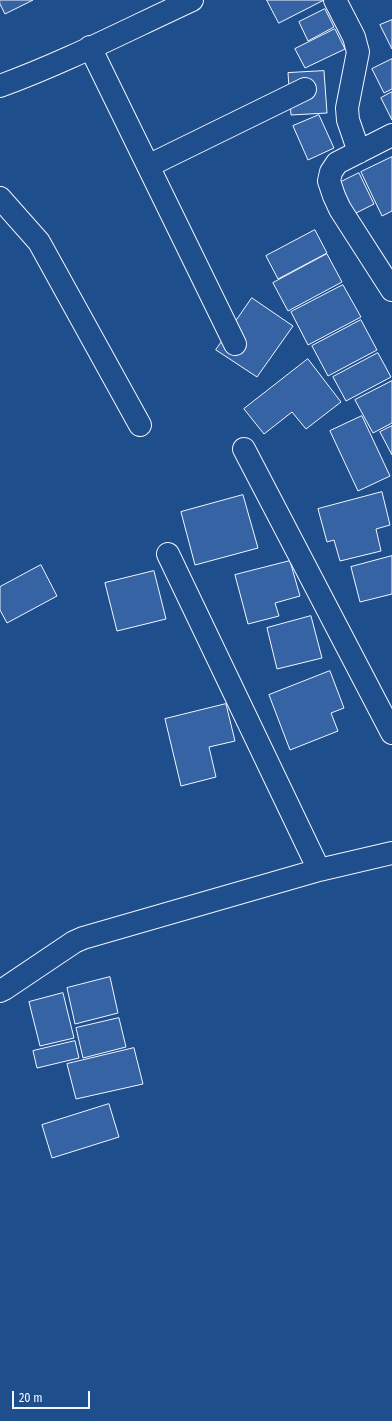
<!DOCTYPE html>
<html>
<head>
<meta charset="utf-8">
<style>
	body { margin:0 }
	#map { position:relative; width:392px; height:1421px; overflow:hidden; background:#1f4e8c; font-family:"Fira Sans Condensed",sans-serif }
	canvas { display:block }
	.scale { position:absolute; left:12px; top:1391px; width:78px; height:18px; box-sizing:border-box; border:2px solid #f2f6ff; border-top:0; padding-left:5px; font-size:12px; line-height:14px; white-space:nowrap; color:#f2f6ff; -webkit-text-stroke:3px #1f4e8c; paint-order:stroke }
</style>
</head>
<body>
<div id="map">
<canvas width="392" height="1421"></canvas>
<div class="scale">20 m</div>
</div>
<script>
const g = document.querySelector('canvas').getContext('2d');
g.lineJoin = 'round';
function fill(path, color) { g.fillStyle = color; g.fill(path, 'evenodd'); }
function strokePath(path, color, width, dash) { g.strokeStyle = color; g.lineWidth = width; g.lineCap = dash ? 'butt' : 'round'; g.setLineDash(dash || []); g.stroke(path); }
const building = new Path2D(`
	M0,0H33L5,14L0,4Z
	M267,0H324L279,23Z
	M325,9L334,27L308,41L299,22Z
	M392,20V49L380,25Z
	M335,29L345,49L305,68L295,49Z
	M392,59V89L384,93L372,69Z
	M324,71L327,113L291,115L288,73Z
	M392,92V120L381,98Z
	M319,115L334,148L308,160L293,126Z
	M392,157V211L382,216L361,172Z
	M359,173L374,204L350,216L335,185Z
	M315,230L327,253L278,279L266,256Z
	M327,254L342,282L288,311L273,283Z
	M343,285L361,317L308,345L291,312Z
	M252,298L293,326L257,377L216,350Z
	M361,320L377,350L328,376L312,346Z
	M378,353L391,377L346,401L333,377Z
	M308,359L341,402L306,429L292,412L264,434L244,409Z
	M392,381V423L373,433L355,400Z
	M362,416L390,476L358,491L330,431Z
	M392,426V455L380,432Z
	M382,492L390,525L376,529L381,551L340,561L334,540L327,542L318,509Z
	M243,495L258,548L195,565L181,512Z
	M392,556V594L360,602L351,567Z
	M290,561L300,596L275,603L279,616L248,624L235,575Z
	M41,565L57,596L7,623L0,610V587Z
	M154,571L166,619L117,631L105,583Z
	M311,616L322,658L277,669L267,628Z
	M330,671L344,708L331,713L338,731L290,750L269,695Z
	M226,704L235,741L209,747L216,777L181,786L165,719Z
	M110,977L118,1013L75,1024L67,988Z
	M63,993L74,1038L40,1046L29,1002Z
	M119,1018L126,1047L83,1058L76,1028Z
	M75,1041L79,1058L37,1068L33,1051Z
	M134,1048L143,1084L76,1099L67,1064Z
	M109,1104L119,1137L52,1158L42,1125Z`);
fill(building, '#3563a3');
strokePath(building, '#f2f6ff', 1);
const minor = new Path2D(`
	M335,0L354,37L358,52L347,108L348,120L359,152
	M90,47L235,344
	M0,86C66,62 129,29 192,0
	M392,135L337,163L331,172L329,181L334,196L340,209L392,290
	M148,166L305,89
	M0,198L39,242L140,425
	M244,449L392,733
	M168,554L319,870
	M0,991L4,989L74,942L83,938L319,870L392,853`);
strokePath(minor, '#f2f6ff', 24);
strokePath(minor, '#1f4e8c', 22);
</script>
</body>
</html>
